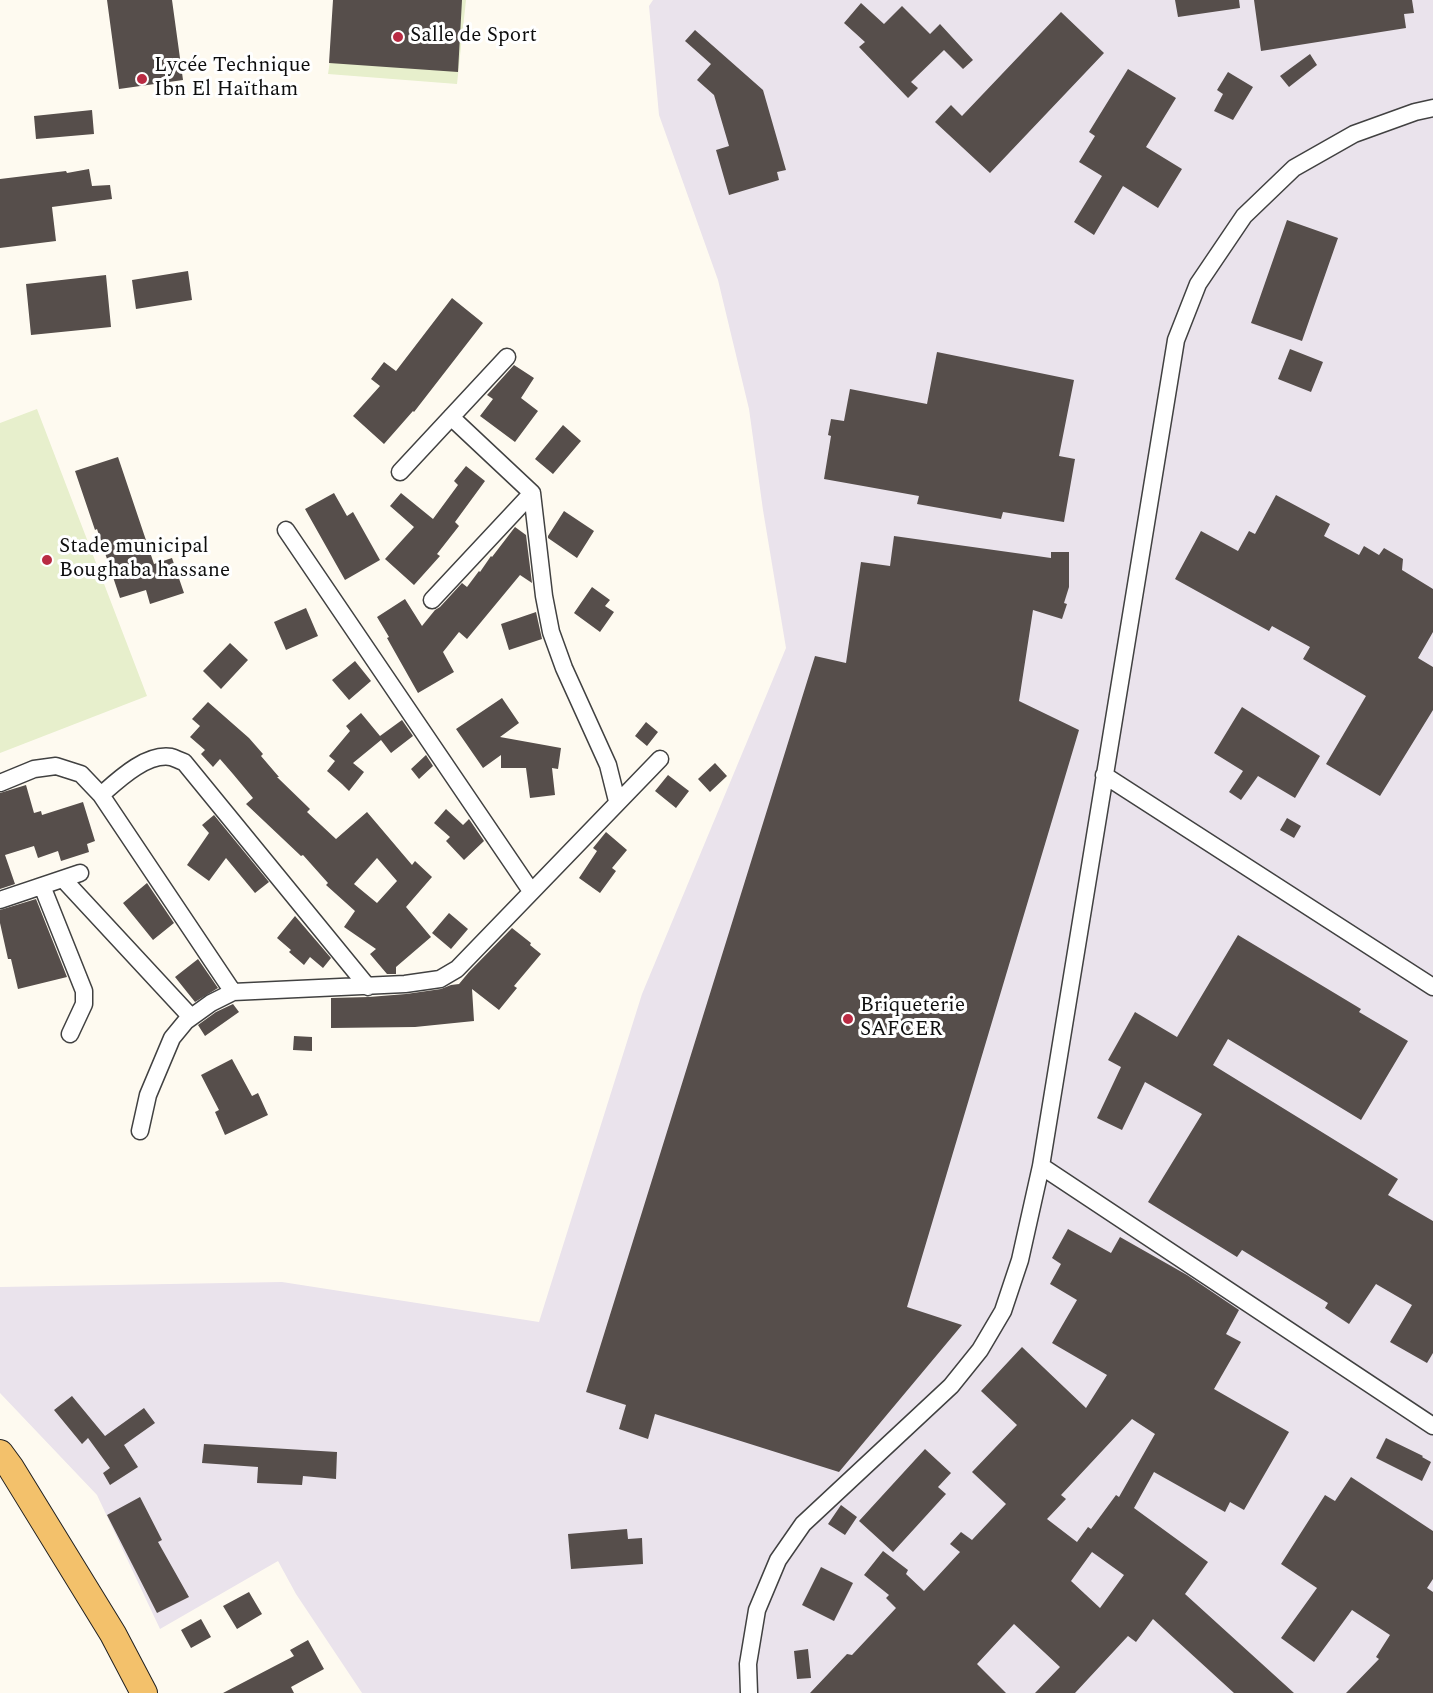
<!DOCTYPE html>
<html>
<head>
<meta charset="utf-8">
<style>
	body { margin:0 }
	canvas { display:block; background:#fefaf0 }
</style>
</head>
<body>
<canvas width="1433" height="1693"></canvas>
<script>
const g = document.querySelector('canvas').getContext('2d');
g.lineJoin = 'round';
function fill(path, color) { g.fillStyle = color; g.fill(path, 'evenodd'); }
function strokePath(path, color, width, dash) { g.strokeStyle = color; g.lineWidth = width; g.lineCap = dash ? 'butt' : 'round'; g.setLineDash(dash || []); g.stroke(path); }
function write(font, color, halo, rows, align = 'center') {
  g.font = font + ' Spectral,serif'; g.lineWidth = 6; g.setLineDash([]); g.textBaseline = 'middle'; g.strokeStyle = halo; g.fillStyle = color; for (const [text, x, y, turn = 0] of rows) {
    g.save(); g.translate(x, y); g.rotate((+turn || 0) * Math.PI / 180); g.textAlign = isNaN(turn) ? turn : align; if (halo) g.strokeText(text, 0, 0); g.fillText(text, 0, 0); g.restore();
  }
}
fill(new Path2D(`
	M653,0H1433V1693H362L296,1594L278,1561L160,1629L97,1495L0,1393V1287L282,1282L539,1322L642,994L786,648L763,510L749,409L718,280L659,115L649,6Z`), '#eae3ec');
fill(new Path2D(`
	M339,0H466L457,84L328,74Z
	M37,409L147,696L0,753V423Z`), '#e7efcc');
fill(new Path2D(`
	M107,0H172L183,80L119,89Z
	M333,0H462L458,72L329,63Z
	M1175,0H1239L1240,8L1178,17Z
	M1254,0H1412L1414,13L1404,14L1406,28L1261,51Z
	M861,3L884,24L902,6L930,34L940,24L973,60L963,69L944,50L911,82L918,88L908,98L859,47L865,42L844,23Z
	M1061,12L1104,53L990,173L935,122L951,105L962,116Z
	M695,30L763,90L786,170L777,172L779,180L729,195L716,150L729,146L714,95L697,80L711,64L685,41Z
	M1310,54L1317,65L1289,87L1280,76Z
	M1128,69L1176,98L1146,147L1182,169L1158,208L1123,186L1094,235L1074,222L1102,176L1079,162L1095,136L1089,132Z
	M1228,72L1253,87L1233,120L1214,111L1223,94L1217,90Z
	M92,110L94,134L36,139L34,116Z
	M89,169L92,186L110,185L112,199L52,207L56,241L0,248V179L66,171L67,173Z
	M1287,220L1338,238L1302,341L1251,323Z
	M188,271L192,300L136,309L132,280Z
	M106,275L111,327L31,335L26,284Z
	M452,298L483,323L414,412L413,411L384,444L353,416L380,386L371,379L384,362L396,371Z
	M1290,349L1323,362L1311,392L1278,379Z
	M937,352L1074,380L1059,456L1075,459L1064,522L1003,512L1001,519L917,504L919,496L824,479L831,436L828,435L831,419L844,421L850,389L927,404Z
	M514,365L534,378L521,398L538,411L515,442L480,416L493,399L487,395Z
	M563,425L581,441L553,474L535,459Z
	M118,457L154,564L172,558L184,593L150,604L146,590L120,598L97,529L95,530L75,471Z
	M466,466L485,481L455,522L459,526L437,554L440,556L414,585L385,559L414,527L390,506L401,493L433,519L458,485L454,481Z
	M334,493L347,516L353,512L380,560L345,580L305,509Z
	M1276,495L1330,524L1324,536L1359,555L1364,546L1379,555L1384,548L1403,559L1402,570L1433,589V632L1418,658L1433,667V710L1380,796L1326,764L1366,696L1303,659L1310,647L1272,626L1269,631L1175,579L1201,531L1238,551L1249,531L1255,534Z
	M564,511L594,531L577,558L548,538V536Z
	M515,527L526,535L532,583L520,575L467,639L459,632L443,652L454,672L418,693L387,638L389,637L377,617L405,599L422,626L435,610L440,607L462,583L467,587L479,571L480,572L491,556L492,557Z
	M894,536L1051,558V552H1069V587L1064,603L1067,604L1062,619L1033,610L1019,701L1079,730L907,1307L962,1325L839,1472L655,1414L648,1439L619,1429L626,1405L586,1392L815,656L846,663L861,562L890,566Z
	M592,587L610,600L605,606L614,612L600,632L574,613Z
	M306,608L318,636L286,650L274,622Z
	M536,612L542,639L509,650L501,624Z
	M230,643L248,660L221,689L203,671Z
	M355,661L371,681L349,700L332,680Z
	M502,698L519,723L500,737L561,748L558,769L552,768L555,795L530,798L526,768H501V755L483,768L456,729Z
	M208,702L249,738L263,754L261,756L279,777H277L310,809L307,812L336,839L367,812L412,865L415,861L432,877L406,907L431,937L396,967V974H387L370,954L376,949L344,927L355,911L326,885L328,883L303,855L301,856L246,804L253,798L233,774L220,759L213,767L201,754L205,750L190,737L200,726L192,719ZM377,858L397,881L377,903L354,884Z
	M1242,707L1320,756L1295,798L1258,776L1241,800L1229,792L1243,771L1214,753Z
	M361,713L380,736L402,720L413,736L391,753L381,740L353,763L364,772L349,791L342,784L327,771L335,761L329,756L350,731L346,726Z
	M646,722L658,732L647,746L635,736Z
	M426,755L433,766L419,779L411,769Z
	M715,763L727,776L710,792L698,779Z
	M668,775L689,791L676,808L655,791Z
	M26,785L34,813L41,811L42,815L83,802L95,841L87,844L89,852L61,861L58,851L38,858L34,846L5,855L15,884L0,889V793Z
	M446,809L463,825L469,819L484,841L464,860L446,841L450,837L434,823Z
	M214,815L269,882L255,893L226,858L209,881L187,865L209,833L202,825Z
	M1287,818L1301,826L1294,838L1280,830Z
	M606,832L627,850L612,868L616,871L600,893L579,878L597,851L593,848Z
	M147,883L174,923L153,940L123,903Z
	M36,899L67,977L18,989L11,959H8L0,923V910Z
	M449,913L468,929L451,949L432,933Z
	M295,916L331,958L323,968L310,957L304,965L289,952L291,950L277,938Z
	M512,928L531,943L530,945L541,954L514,986L517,988L499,1010L472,989L474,1021L415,1027L331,1028V998L369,997L406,994L441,989L451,985L459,984L469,972Z
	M1238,935L1361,1009L1359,1012L1408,1041L1361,1120L1228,1039L1213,1065L1398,1179L1388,1195L1433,1221V1353L1427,1363L1390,1342L1412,1305L1376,1284L1349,1324L1325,1308L1328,1303L1242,1250L1237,1257L1148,1202L1202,1114L1145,1082L1122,1130L1097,1118L1121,1067L1108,1060L1135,1012L1177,1037Z
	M198,959L218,988L195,1002L175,977Z
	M233,1004L239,1012L205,1036L198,1025L216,1012Z
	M294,1036L312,1037V1051L293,1050Z
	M232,1059L252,1096L258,1093L268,1115L225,1135L215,1112L219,1110L201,1075Z
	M1068,1229L1111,1253L1120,1237L1187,1275L1239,1310L1226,1334L1241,1342L1214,1389L1289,1432L1244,1510L1230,1502L1225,1512L1154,1472L1134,1508L1208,1562L1185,1594L1294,1693H1234L1153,1619L1136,1642L1128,1636L1075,1693H1035L1060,1667L1014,1624L977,1664L1006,1693H810L847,1654L852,1655L896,1608L886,1598L889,1595L864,1575L883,1551L908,1570L906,1574L924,1591L960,1552L950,1544L961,1532L972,1540L1006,1504L972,1472L1017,1425L981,1391L1022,1347L1086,1408L1107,1375L1052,1343L1077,1300L1050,1284L1061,1264L1052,1258ZM1132,1419L1155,1434L1119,1497L1116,1495L1091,1529L1088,1527L1077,1542L1047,1519L1066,1499L1061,1495ZM1092,1552L1124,1575L1100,1608L1071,1581Z
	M72,1396L105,1436L144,1408L155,1423L124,1445L138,1467L110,1485L103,1473L110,1468L88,1438L82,1444L54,1410Z
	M1386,1438L1423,1456L1422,1457L1431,1462L1422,1481L1376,1458Z
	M204,1444L337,1452L336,1479L303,1476L302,1485L257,1483L258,1467L202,1463Z
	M925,1449L951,1473L938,1487L946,1494L893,1552L859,1521Z
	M1351,1477L1433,1531V1579L1427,1588L1433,1592V1693H1346L1379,1659L1376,1657L1390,1635L1352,1610L1314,1662L1281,1638L1317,1588L1281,1564L1325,1495L1335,1501Z
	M140,1497L162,1540L158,1542L189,1597L157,1613L107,1515Z
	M841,1505L857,1517L845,1535L828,1524Z
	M627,1529L628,1539L642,1538L643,1564L571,1569L568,1534Z
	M821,1567L853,1583L834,1621L802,1605Z
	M249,1592L262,1614L237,1629L223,1606Z
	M201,1619L211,1637L191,1648L181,1630Z
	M308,1640L324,1669L291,1687L294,1693H223L294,1656L290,1650Z
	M808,1649L811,1678L797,1679L794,1651Z`), '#564e4b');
const minor = new Path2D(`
	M451,417L532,493L544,596L551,632L564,668L608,765L617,801
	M400,472L507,357
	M286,530L531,891
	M432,600L532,493
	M1104,775L1433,987
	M0,783L34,769L56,766L81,774L101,795L233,992
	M101,795C118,780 146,753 171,757C175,758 180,761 184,762L368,987
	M63,879L191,1017
	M42,886L84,991V1004L70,1034
	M0,900L80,873
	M140,1131L148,1095L172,1038L186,1021L211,1003L233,992L405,984L440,979L457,969L660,759
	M1041,1166L1433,1426
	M749,1693L748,1664L757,1610L778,1560L803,1524L951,1386L980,1350L1003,1311L1020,1260L1041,1166L1176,340L1198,284L1244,216L1294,168L1354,134L1415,112L1433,108`);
const primary = new Path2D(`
	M0,1453L11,1468L113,1634L144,1693`);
strokePath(minor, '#414141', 19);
strokePath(primary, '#1f1f1f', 28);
strokePath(minor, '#fff', 16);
strokePath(primary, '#f3c16b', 26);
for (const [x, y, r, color] of [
	[398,37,6,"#b92b43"],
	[142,79,6,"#b92b43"],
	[47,560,6,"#b92b43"],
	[848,1019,6,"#b92b43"]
]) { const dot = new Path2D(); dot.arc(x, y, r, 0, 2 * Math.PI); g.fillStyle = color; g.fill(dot); strokePath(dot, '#fff', 2); }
write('21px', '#0e0e0e', '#fff', [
	["Salle de Sport",410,37],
	["Lycée Technique",154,67],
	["Ibn El Haïtham",154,91],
	["Stade municipal",59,548],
	["Boughaba hassane",59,572],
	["Briqueterie",860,1007],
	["SAFCER",860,1031]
], 'left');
</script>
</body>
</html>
